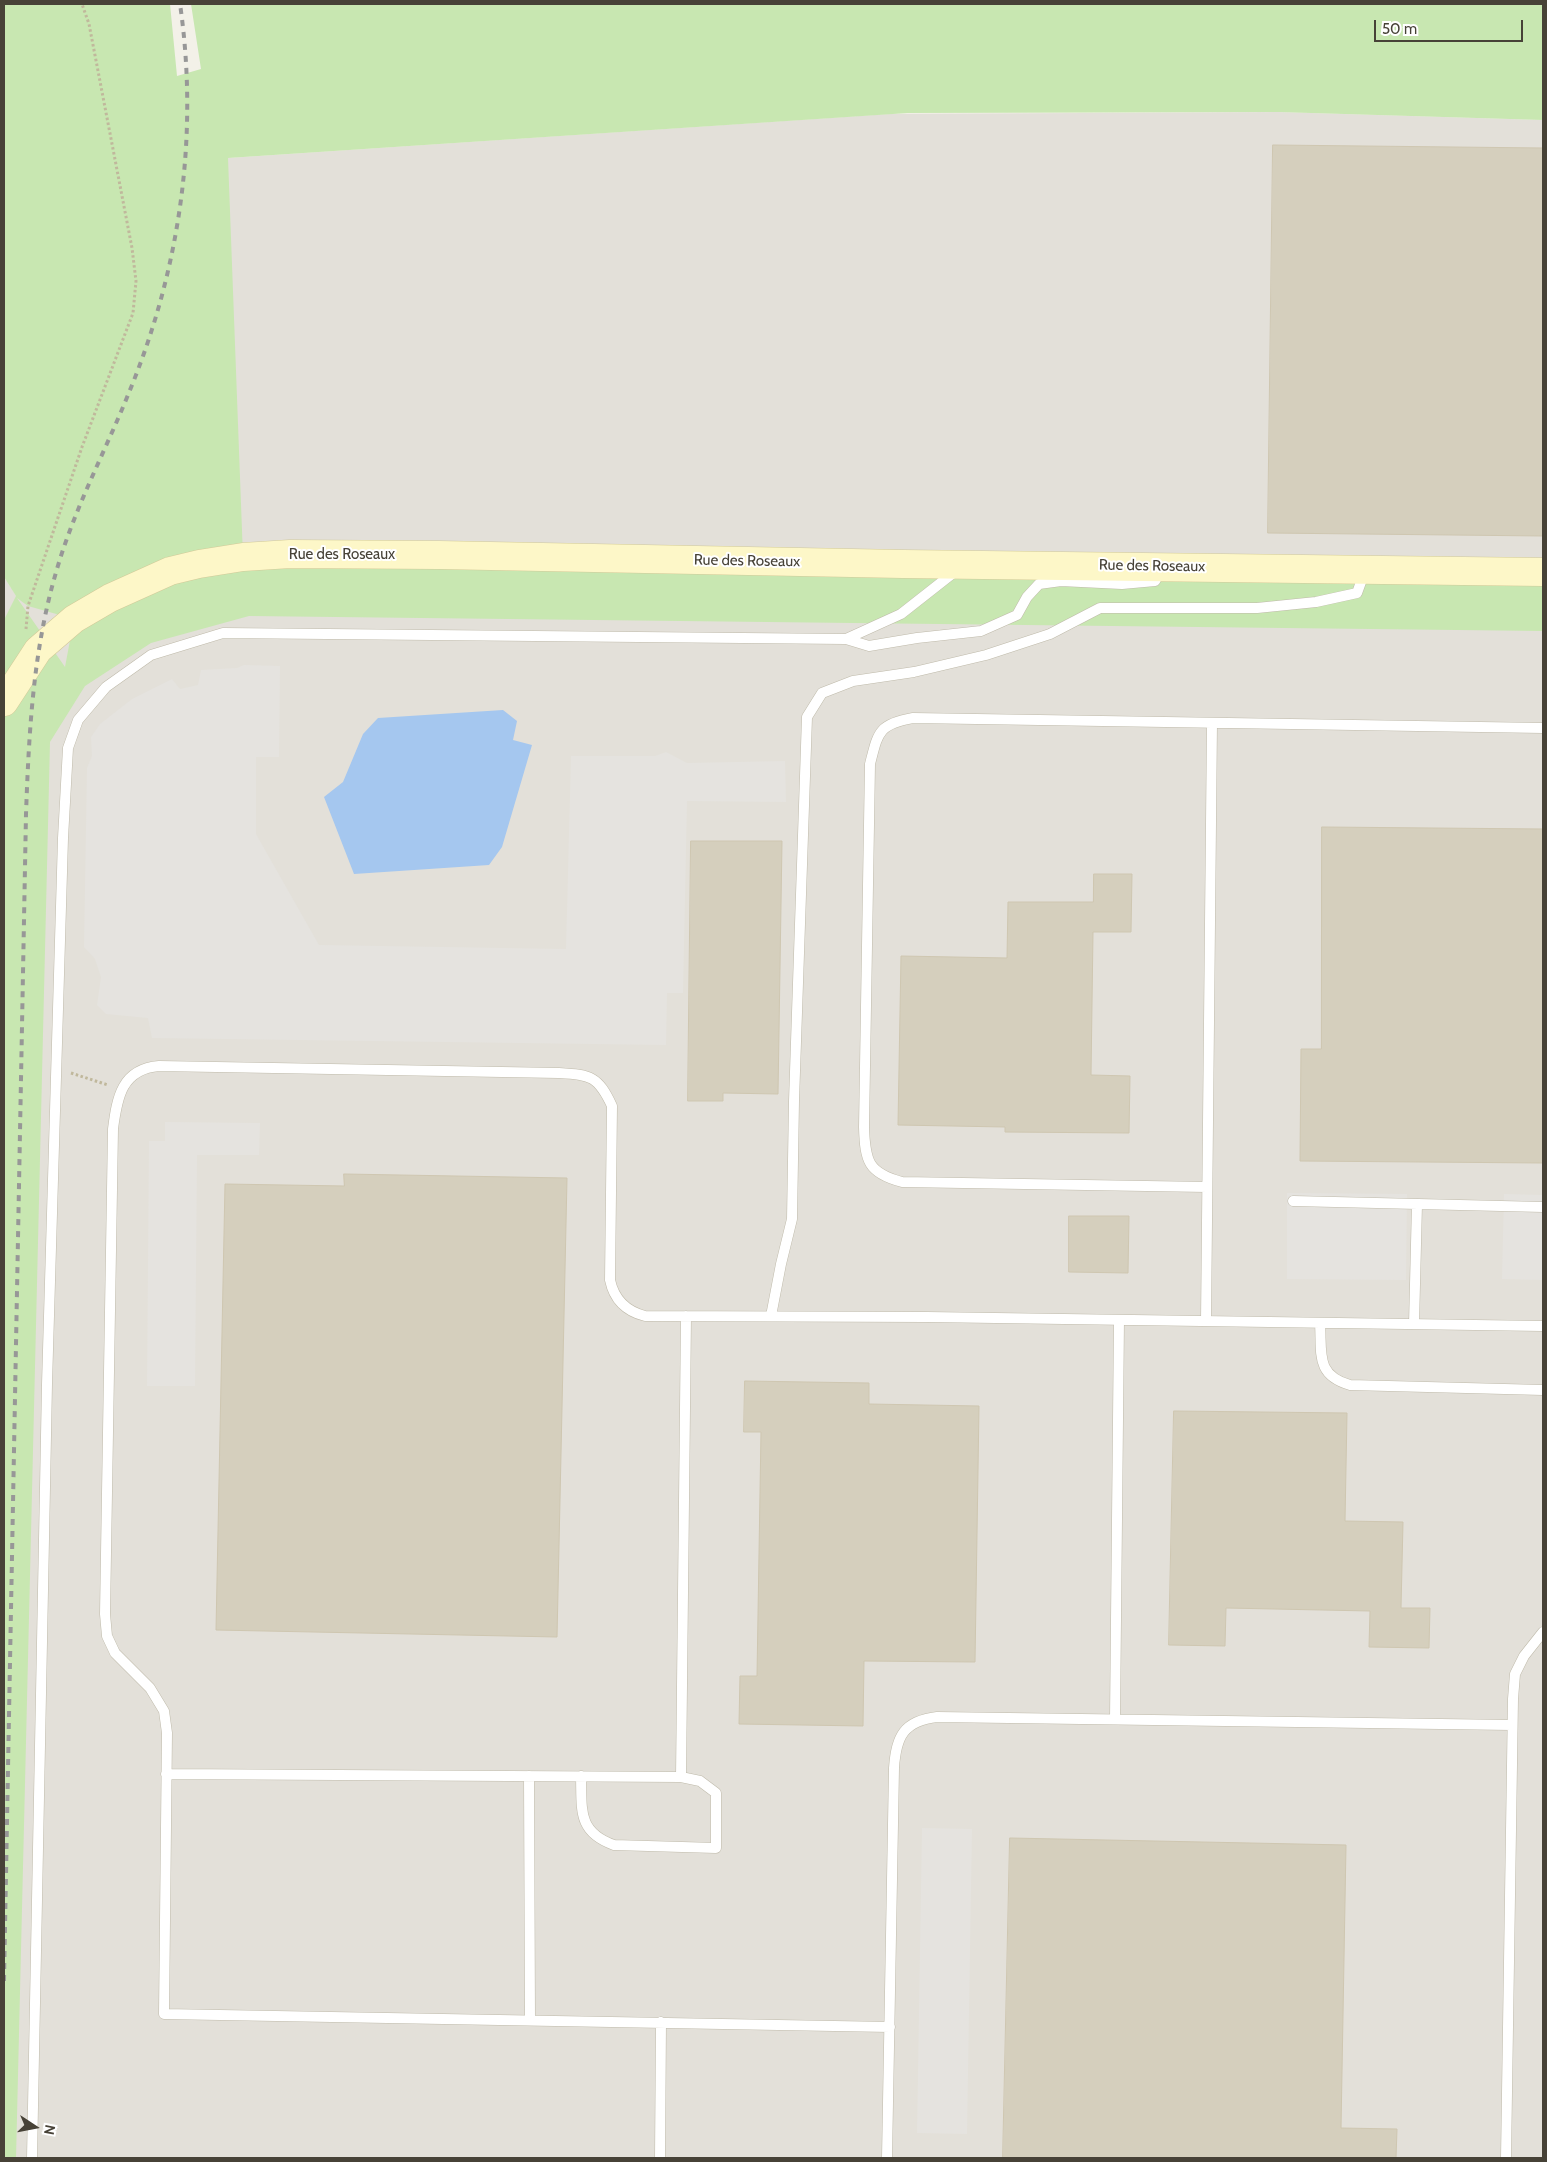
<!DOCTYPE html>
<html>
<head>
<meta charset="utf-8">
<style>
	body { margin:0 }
	#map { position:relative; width:1547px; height:2162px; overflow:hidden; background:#f3f1e8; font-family:Cabin,sans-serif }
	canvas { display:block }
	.frame { position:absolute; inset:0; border:5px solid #474237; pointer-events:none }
	.north { position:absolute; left:10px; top:2102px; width:50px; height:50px; -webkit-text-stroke:4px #fff; paint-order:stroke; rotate:101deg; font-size:14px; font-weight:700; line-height:20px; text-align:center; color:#474237 }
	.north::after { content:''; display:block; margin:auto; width:18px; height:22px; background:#474237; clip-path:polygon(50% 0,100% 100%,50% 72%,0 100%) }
	.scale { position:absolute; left:1374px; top:20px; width:149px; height:22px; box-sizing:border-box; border:2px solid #474237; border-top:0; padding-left:6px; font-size:15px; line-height:18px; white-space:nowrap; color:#474237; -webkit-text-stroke:4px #fff; paint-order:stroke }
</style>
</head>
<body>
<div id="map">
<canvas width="1547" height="2162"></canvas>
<div class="frame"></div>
<div class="north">N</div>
<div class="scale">50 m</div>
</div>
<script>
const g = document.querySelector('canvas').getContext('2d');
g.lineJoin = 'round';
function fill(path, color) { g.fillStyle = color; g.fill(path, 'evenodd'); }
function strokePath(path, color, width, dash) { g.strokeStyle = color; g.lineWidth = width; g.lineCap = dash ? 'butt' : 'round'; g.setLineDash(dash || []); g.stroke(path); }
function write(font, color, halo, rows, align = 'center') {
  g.font = font + ' Cabin,sans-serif'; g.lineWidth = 4; g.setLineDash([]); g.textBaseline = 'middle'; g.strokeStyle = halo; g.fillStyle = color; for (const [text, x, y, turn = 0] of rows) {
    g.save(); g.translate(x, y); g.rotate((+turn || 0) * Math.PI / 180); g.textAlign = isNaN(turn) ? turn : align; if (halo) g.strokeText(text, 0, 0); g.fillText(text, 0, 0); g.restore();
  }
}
fill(new Path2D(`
	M1278,112L1543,120V2158H4V577L16,595L228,158L889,114Z`), '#e3e0d9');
fill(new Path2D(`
	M4,4H170L177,76L201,69L191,4H1543V120L1278,112L908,113L228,158L243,557L1543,572V631L249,616L151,643L85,686L50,742L16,2158H4V620L16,596L4,577ZM17,598L28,606L74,619L65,667Z`), '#c8e7b1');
fill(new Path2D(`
	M244,665L280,666L279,757H256V834L319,945L566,949L571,756H655L666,752L687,763L785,761L786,802L687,801L683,993H667L666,1045L152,1038L148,1018L106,1014L97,1005L101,977L95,959L84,947L87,768L92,756L91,737L100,724L132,699L172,679L180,689L198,685L201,670L237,668Z
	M165,1122L260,1123L259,1155H197L195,1386H147L149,1141H165Z
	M1287,1193L1407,1194L1406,1280L1287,1279Z
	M1504,1194L1543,1195V1280L1502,1279Z
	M922,1828L972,1829L967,2134L917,2133Z`), '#e5e3df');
fill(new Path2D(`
	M503,710L517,721L513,740L532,745L502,847L489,865L354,874L324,797L343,782L363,734L378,718Z`), '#a5c7ef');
const building = new Path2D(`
	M1273,145L1543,148V536L1268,533Z
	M1322,827L1543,829V1163L1300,1161L1301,1049H1321Z
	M691,841H782L778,1094L723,1093V1101H688Z
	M1094,874H1132L1131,932H1093L1091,1075L1130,1076L1129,1133L1005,1132V1127L898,1125L901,956L1007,958L1008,902H1093Z
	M344,1174L567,1178L557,1637L216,1630L225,1184L344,1186Z
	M1069,1216H1129L1128,1273L1069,1272Z
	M745,1381L869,1383V1404L979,1406L975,1662L864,1661L863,1726L739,1724L740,1676H757L761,1432H744Z
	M1174,1411L1347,1413L1345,1521L1403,1522L1401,1608H1430L1429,1648L1369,1647L1370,1611L1226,1608L1225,1646L1169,1645Z
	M1010,1838L1346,1845L1341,2128L1397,2129L1396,2158H1003Z`);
fill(building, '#d5cfbd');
strokePath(building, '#cfc7b1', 1);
const lane = new Path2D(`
	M846,639L869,646L917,638L981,631L1017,615L1027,597L1039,584L1061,581L1122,584L1155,581L1161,570
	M1207,1187L902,1182C868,1173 865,1161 864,1127L870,764C878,733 878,724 913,718L1543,728
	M1293,1201L1543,1207
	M771,1316L781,1264L792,1219L794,1101L807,717L822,693L853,681L914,672L986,655L1050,634L1100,608H1257L1316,602L1357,593L1365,571
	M1206,1321L1212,723
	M1320,1323C1322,1353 1315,1375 1350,1385L1543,1390
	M1414,1324L1417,1204
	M1115,1719L1119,1320
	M166,1774L681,1777L700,1781L716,1793V1848L614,1845C577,1832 582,1809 581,1776
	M529,1776L530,2020
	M681,1777L686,1316
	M890,2027L164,2014L167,1733L164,1711L150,1688L115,1653L107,1636L105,1614L113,1129C117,1097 122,1069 159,1066L559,1073C591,1075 598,1076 612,1106L610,1280C614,1299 625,1311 645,1316L927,1317L1543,1326
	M32,2158L47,1384L63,838L68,748L78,720L106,687L151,655L223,633L846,639L901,614L957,570
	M660,2158L661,2022
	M887,2158L894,1768C896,1736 904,1721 937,1717L1512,1725
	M1506,2158L1513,1699L1515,1674L1524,1656L1543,1632`);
const secondary = new Path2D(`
	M4,702L38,650L74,619L110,598L170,571L199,564L243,557L290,554L439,555L903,564L1543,572`);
strokePath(lane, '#bfbaaa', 11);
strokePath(secondary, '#d2ca99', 29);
strokePath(new Path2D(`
	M26,629L28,606L82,447L133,313L136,281L132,248L89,24L82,4
	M71,1073L108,1085`), '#c0b89c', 3, [2.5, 2.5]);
strokePath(lane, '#fff', 10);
strokePath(secondary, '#fdf7c8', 28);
strokePath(new Path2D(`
	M4,1981L26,814C29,731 33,649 57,569C75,507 106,450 130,390C180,268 199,135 180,4`), '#979797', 4, [6, 6]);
write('15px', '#474237', '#fff', [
	["Rue des Roseaux",342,555],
	["Rue des Roseaux",747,561,1],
	["Rue des Roseaux",1152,566,1]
]);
</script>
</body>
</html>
